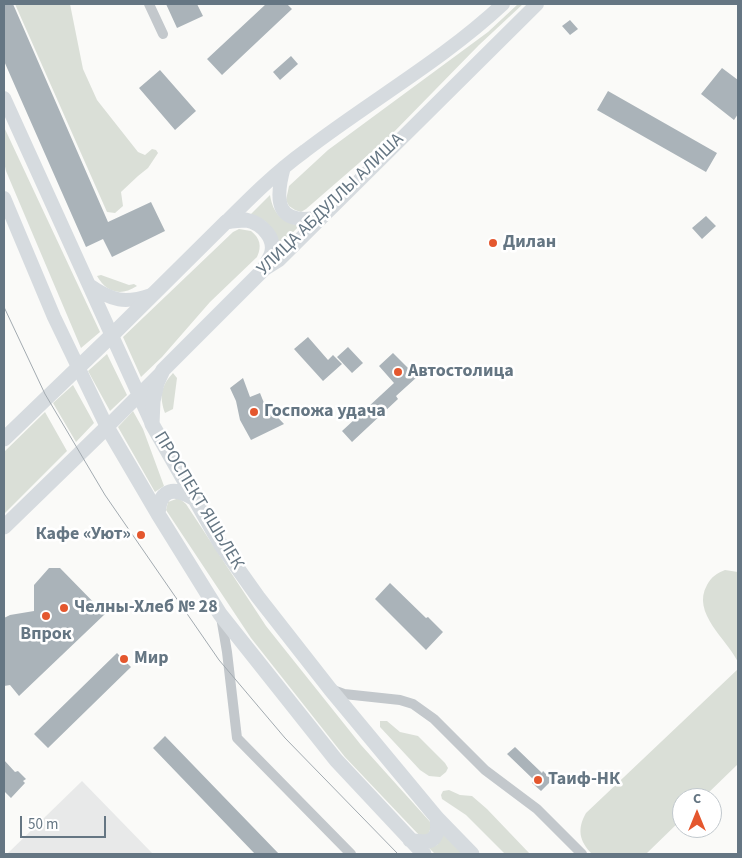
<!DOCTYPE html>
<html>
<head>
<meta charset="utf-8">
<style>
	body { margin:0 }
	#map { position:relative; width:742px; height:858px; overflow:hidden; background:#fafaf8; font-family:"Source Sans 3",sans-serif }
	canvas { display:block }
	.frame { position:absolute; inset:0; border:5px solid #657683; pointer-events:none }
	.north { position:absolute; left:672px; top:788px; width:50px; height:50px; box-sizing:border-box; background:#fff; border:1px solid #c1c8cd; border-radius:50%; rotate:0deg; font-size:14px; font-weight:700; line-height:20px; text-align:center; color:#657683 }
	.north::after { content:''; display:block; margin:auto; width:18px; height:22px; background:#e4572e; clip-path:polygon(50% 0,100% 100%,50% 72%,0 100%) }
	.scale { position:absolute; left:20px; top:816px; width:86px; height:22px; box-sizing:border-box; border:2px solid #657683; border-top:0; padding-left:6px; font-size:15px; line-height:18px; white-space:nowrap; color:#657683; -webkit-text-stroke:4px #fff; paint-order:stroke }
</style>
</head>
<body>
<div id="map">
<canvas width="742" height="858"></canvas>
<div class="frame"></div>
<div class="north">С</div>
<div class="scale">50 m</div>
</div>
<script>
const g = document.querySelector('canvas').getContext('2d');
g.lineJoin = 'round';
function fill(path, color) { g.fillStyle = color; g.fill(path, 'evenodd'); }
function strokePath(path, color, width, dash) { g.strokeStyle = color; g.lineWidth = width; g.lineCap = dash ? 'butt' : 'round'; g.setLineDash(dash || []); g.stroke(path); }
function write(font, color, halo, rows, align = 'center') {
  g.font = font + ' "Source Sans 3",sans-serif'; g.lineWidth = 5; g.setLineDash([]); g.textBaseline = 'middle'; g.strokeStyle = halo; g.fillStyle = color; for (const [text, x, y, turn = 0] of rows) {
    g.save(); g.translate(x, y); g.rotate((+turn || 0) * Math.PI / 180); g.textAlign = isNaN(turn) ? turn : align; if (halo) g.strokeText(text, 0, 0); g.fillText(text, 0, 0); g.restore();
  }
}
fill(new Path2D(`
	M82,781L153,854H7Z`), '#e8e9e9');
fill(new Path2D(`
	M15,4H70L83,69L97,100L138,152L145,155L152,149L156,150L158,153L148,168L138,176L121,192L123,206L115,213L107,212Z
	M518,4H523L479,45L389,137L306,209L301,212L295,210L289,206L286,200L289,186L328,150L488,32Z
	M4,127L100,332L81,348L6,171L4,162Z
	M270,195C273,214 282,221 299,226L279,247C273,228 270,220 250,215Z
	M239,229L251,231C260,238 262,246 257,257L210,302L162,357L141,377L123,337L233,232Z
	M101,275L129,285L134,284L137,286C120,297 106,292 97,276Z
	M107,354L127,395L110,411L88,371Z
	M173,373L177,378L173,409L165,413C159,396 161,386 173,373Z
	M73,385L94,423L76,442L53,403Z
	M133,411L143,429L164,486L155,492L118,427Z
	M45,412L67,451L4,514V452Z
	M179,498L186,504L266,626L361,745L432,824L428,835H419L345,757L251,638L166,510L168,502Z
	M725,570L738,572V662C727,639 691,613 707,585C711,577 717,573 725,570Z
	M738,669V764L703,798H682V819L646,854H592C579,841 577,829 586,813Z
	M380,721H387L400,732L418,736L445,763L448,768L446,772L440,777L429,776L420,770L380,727Z
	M449,790L460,795L472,796L487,809L530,854H505L466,815L442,799L441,795L443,791Z
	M444,834L463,854H435L429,848L437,845Z`), '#dadfd7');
fill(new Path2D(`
	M4,4H13L108,222L151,202L165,231L112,257L103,239L86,247L4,61Z
	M166,4H197L203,16L177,28Z
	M266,4H287L292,9L222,75L207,59Z
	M570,20L578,29L570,35L562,26Z
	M291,56L298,64L280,80L273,72Z
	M722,68L738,80V114L734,120L701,94Z
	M160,70L196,111L175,130L139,88Z
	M608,91L717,153L706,172L597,110Z
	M706,216L716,226L702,239L692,228Z
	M308,337L328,360L333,355L342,364L323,381L294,349Z
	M348,347L363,363L352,373L337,357Z
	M393,353L417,377L396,396L398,399L352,442L342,431L394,383L379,366Z
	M243,378L250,397L260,393L264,403L284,424L251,440L240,420L236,401L230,388Z
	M49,568H60L105,614L19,696L10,685L4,686V618L10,615L34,611V585Z
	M390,583L426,618L428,617L443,632L426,650L375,599Z
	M117,653L131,667L48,748L34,734Z
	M165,736L279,854H255L153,748Z
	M515,747L542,773L543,771L552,780L541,791L532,783L534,780L507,754Z
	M4,760L15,772L18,771L26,779L23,781L25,783L11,798L4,791Z`), '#aab3b9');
strokePath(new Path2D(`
	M149,4L163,34
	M221,617L227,652L237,738L351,854
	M333,690L344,694L400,700L413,704L434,719L485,770L537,809L582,854`), '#c3c8cc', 10);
strokePath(new Path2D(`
	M4,98L152,424
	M284,167C274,203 277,226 321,217
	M4,198L54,317L107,427L161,373
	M226,222C251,197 276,172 305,151C370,101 443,60 503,4
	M263,270L279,260L537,4
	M89,285C112,301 125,304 151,295`), '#d6dbdf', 14);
strokePath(new Path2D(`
	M4,439L111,336L226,222C232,221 240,220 246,220C262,223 277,239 271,255C269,260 265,265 263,270L163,370L157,383L153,401L152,424L221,545L258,597L330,689L437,818L472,854
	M158,514C160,487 175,487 195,499
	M4,527L107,427L158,514L220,614L336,760L424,854
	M410,840C431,845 440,840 437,818`), '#d6dbdf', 15);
strokePath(new Path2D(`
	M4,307L45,394L105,495L219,660L285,738L398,854`), '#a2aab0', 1);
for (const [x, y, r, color] of [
	[493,243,5,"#e4572e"],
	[398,372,5,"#e4572e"],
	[254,412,5,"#e4572e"],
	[141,535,5,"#e4572e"],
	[64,608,5,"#e4572e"],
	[46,616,5,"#e4572e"],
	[124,659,5,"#e4572e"],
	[538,780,5,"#e4572e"]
]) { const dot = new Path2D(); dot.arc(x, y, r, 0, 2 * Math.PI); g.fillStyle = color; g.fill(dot); strokePath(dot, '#fff', 2); }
write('18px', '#657683', '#fff', [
	["УЛИЦА АБДУЛЛЫ АЛИША",331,205,-44],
	["ПРОСПЕКТ ЯШЬЛЕК",198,501,59]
]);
write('bold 18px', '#657683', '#fff', [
	["Дилан",503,243],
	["Автостолица",408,372],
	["Госпожа удача",264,412],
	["Кафе «Уют»",131,535,"right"],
	["Челны-Хлеб № 28",74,608],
	["Впрок",46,635,"center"],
	["Мир",134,659],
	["Таиф-НК",548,780]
], 'left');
</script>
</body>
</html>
